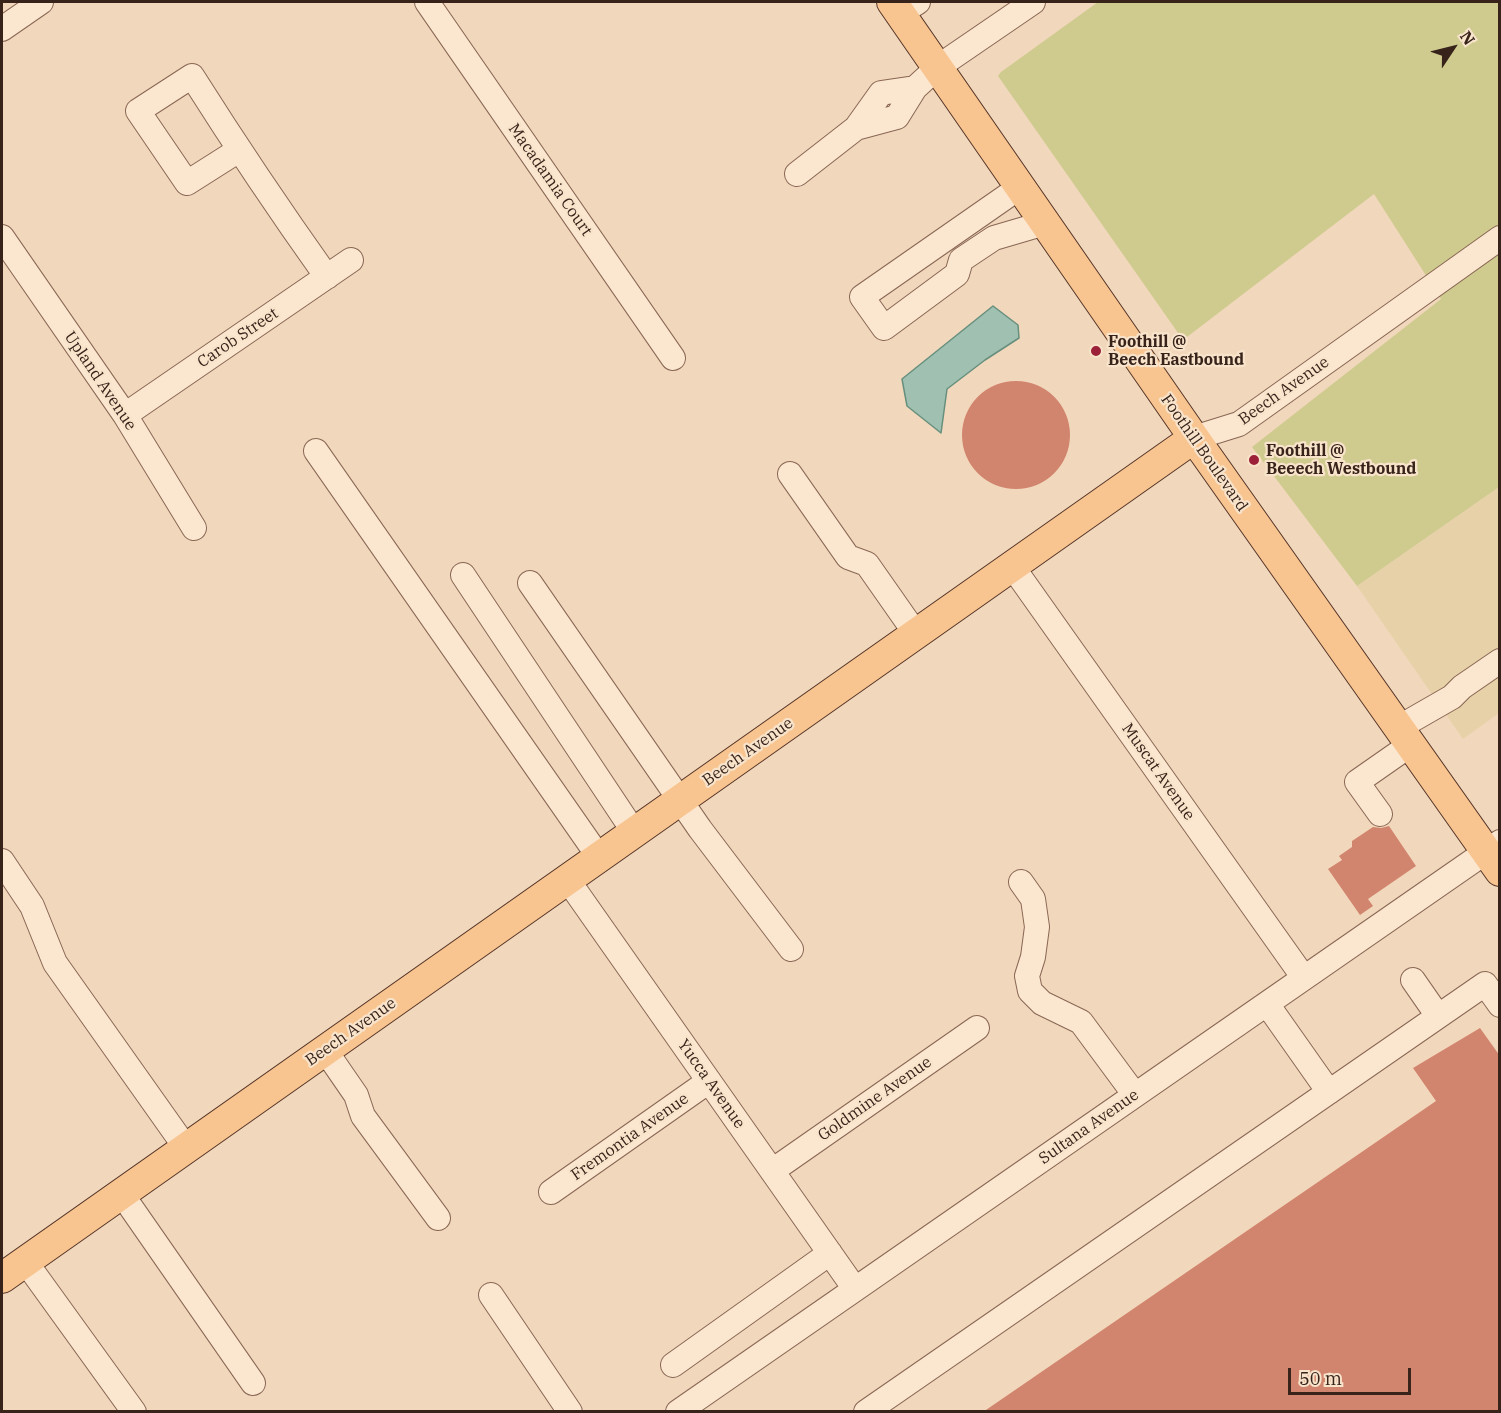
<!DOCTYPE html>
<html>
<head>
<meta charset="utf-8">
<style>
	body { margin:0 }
	#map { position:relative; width:1501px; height:1413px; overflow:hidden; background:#f1d7bb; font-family:"IBM Plex Serif",serif }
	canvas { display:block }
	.frame { position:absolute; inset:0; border:3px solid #37231a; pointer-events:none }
	.north { position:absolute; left:1423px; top:18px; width:60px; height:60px; -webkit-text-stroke:4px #f8e3cb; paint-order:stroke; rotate:55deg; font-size:16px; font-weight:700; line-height:24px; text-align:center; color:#37231a }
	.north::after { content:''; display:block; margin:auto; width:21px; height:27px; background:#37231a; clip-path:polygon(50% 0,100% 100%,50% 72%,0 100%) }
	.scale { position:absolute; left:1288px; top:1368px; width:123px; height:27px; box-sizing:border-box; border:3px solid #37231a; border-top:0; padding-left:8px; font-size:18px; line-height:21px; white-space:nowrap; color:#37231a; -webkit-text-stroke:4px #f8e3cb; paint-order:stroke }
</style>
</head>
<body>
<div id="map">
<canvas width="1501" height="1413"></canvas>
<div class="frame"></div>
<div class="north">N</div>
<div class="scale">50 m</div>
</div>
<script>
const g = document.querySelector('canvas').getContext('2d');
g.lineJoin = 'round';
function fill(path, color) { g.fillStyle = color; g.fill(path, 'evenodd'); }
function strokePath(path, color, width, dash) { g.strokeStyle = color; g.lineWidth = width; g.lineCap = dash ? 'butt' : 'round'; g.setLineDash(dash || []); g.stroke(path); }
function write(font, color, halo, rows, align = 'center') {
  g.font = font + ' "IBM Plex Serif",serif'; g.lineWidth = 4.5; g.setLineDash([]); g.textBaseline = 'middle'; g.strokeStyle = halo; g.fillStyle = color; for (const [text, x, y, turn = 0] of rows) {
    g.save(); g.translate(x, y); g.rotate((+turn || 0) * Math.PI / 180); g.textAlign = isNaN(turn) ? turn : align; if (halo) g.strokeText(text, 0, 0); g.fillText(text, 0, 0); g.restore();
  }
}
fill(new Path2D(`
	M1499,487V713L1463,739L1357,586Z`), '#e7d1a8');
fill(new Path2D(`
	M1098,2H1499V487L1357,586L1252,447L1441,299L1374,194L1183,340L998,76L1001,72Z`), '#cfcb8f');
const water = new Path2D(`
	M993,306L1018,325L1019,338L985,360L947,389L941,433L907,406L902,379Z`);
fill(water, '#a0c1b1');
strokePath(water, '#678f7e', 1.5);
fill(new Path2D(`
	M962 435a54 54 0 1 1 108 0a54 54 0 1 1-108 0Z
	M1389,826L1416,866L1368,899L1373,906L1360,915L1328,869L1342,860L1339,856L1352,847V841L1373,827L1381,828Z
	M1480,1028L1500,1056V1412H983L1436,1101L1413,1068Z`), '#d2856e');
const minor = new Path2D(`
	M427,2L673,358
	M901,13L918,2
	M2,29L41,2
	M856,128L897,117L915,88L938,67L1033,2
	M239,150L187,183L138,111L192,76C235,144 280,211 327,277
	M797,174L856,128L881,93L915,88
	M1020,187L862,297L884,328L957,274L961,260L994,238L1045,223
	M2,237L125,415L194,528
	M125,415L351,260
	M1194,438L1239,424L1500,238
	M316,451L599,857
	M790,474L848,557L867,564L916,634
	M1012,566L1304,978
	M463,575L634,832
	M530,583L700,829L791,949
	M1398,728L1452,697L1462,687L1500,661
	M1380,814L1357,782L1410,745
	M2,861L32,906L55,963L186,1148
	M567,879L855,1289
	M1021,882L1033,899L1037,927L1033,957L1027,976L1030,991L1042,1003L1081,1022L1135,1095
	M1413,980L1438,1016
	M1267,1004L1329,1092
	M325,1050L356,1095L363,1116L438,1218
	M772,1171L977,1028
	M551,1192L709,1081
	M121,1193L253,1383
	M25,1261L134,1412
	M491,1295L570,1412
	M673,1365L830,1253
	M678,1412L1500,842
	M866,1412L1485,984L1500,1005`);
const major = new Path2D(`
	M892,2L1194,438L1500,871
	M2,1278L1194,438`);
strokePath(minor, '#896754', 26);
strokePath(major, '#563629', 32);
strokePath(minor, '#fbe6cf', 24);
strokePath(major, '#f8c48f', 30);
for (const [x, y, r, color] of [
	[1096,351,6,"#9c2037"],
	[1254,460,6,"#9c2037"]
]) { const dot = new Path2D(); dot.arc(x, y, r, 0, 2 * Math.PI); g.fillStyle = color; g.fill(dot); strokePath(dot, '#f8e3cb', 2); }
write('16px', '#37231a', '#f8e3cb', [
	["Macadamia Court",550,180,55],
	["Carob Street",238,338,-34],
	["Upland Avenue",100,381,56],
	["Beech Avenue",1284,391,-35],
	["Foothill Boulevard",1204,453,55],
	["Beech Avenue",748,752,-35],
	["Muscat Avenue",1158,772,55],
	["Beech Avenue",351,1032,-35],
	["Yucca Avenue",711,1084,55],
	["Goldmine Avenue",875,1099,-35],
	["Sultana Avenue",1089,1127,-35],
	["Fremontia Avenue",630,1137,-35]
]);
write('bold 16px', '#37231a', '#f8e3cb', [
	["Foothill @",1108,342],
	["Beech Eastbound",1108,360],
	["Foothill @",1266,451],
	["Beeech Westbound",1266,469]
], 'left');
</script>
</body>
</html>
